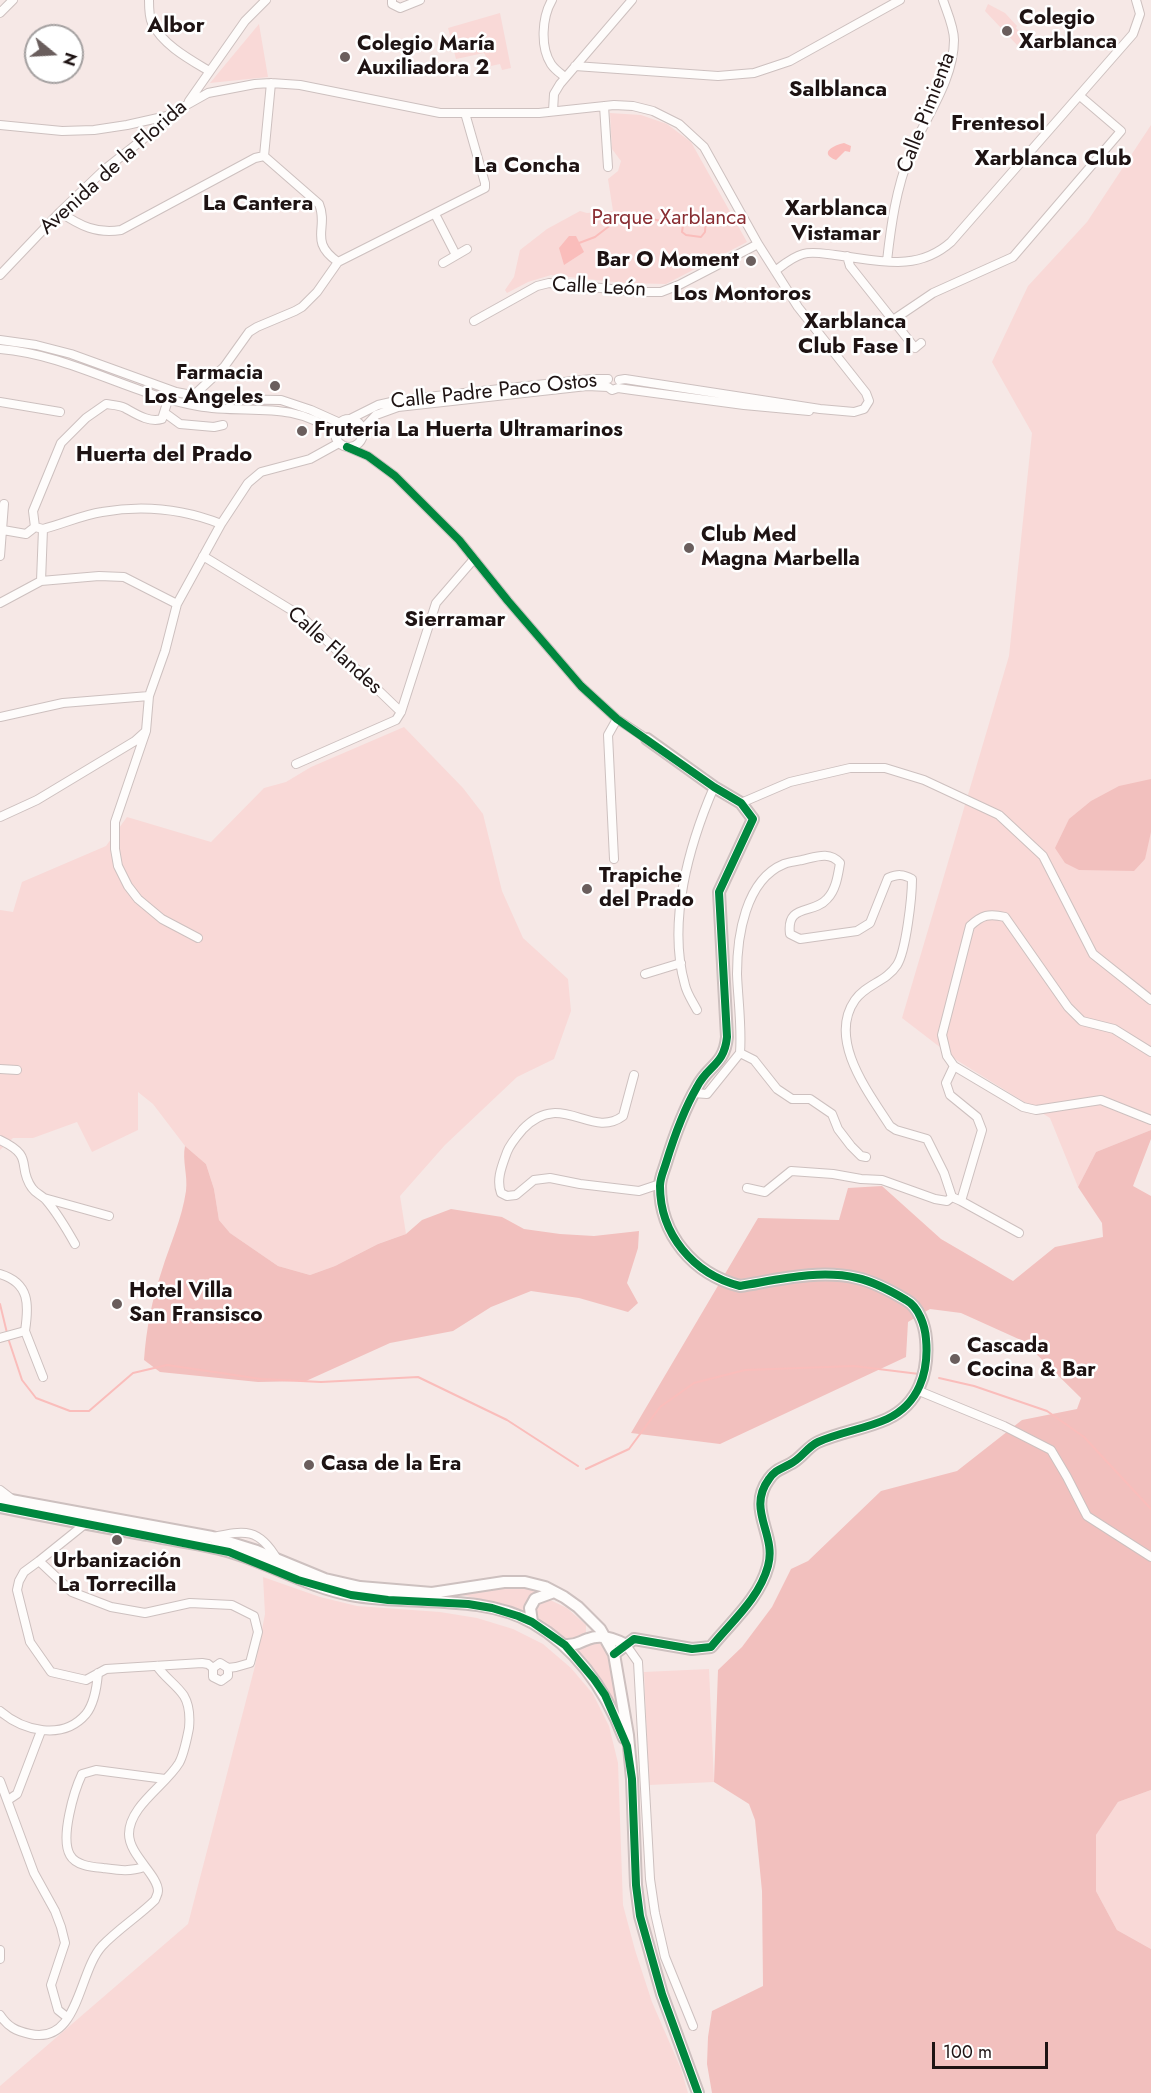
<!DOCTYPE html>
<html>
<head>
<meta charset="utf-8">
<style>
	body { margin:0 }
	#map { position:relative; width:1151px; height:2093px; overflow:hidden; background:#f6e8e6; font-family:Jost,sans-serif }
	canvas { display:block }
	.north { position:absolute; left:24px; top:24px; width:60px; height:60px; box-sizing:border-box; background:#fff; border:2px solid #a5a1a1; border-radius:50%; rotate:108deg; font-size:16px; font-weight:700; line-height:24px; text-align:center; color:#1e1313 }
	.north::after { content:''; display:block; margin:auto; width:21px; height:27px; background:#6a5e5d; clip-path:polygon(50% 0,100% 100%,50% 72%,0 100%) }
	.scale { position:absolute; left:932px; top:2042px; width:116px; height:27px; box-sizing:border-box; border:3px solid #1e1313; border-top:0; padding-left:8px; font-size:18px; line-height:21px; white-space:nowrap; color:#1e1313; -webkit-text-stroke:4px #fff; paint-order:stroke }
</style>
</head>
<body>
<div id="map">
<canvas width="1151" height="2093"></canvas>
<div class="north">N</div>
<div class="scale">100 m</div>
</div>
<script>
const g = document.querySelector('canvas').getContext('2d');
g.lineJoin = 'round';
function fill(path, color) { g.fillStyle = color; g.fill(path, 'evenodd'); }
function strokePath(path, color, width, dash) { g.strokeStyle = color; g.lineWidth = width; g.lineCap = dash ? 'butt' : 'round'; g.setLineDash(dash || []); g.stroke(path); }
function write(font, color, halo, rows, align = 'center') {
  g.font = font + ' Jost,sans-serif'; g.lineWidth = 5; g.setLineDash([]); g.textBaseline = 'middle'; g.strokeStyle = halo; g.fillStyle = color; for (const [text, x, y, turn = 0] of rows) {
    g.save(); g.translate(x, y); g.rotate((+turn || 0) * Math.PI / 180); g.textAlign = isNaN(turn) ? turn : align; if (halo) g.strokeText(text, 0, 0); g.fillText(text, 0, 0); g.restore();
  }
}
fill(new Path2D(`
	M988,4L1005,13L1017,26L1016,28L1025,37L1017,45L985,11Z
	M500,13L511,68L502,70L500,64L491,66L484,53L456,59L448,28Z
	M259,24L268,77L210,83Z
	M610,113L641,115L667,124L691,142L747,242L666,284L624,283L551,275L528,282L507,293L505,290L514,277L520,250L547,229L580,211L587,213L613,211L608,179L618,171L621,161L612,149Z
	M1151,125V1130L1096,1152L1078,1187L1050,1118L958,1061L902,1018L1009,656L1032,433L992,362L1028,286L1087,222Z
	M404,727L463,788L483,814L502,891L523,938L568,979L571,1011L554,1059L517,1077L445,1145L400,1196L406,1234L378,1244L335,1266L310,1275L278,1266L230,1233L219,1220L214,1189L206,1164L185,1146L153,1104L138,1092V1130L92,1152L77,1122L33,1138H13L0,1150V910L13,912L22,882L106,846L127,817L211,842L264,788L286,782L311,767Z
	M263,1577L320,1597L357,1606L440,1612L477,1618L513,1629L543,1644L571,1668L593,1694L609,1726L618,1763L623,1905L635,1950L652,2002L681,2069L688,2093H0V2086L188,1924L255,1666L265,1614Z
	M504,1588H525L539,1592L524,1611L504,1604L461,1595Z
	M548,1599L567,1608L586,1625V1632L581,1639L569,1640L537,1619L535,1607L537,1603Z
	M596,1641C612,1647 617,1690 617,1706L600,1677L577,1651L586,1644Z
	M709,1669L714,1782L649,1785L644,1672Z
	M1151,1790V1949L1117,1930L1096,1891V1835L1118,1802Z`), '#f9d9d7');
fill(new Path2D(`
	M1151,779V832L1145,859L1134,871L1079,870L1065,863L1055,848L1069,819L1091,801L1119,786Z
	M1151,1130V1139L1133,1186L1151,1196V1790L1118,1802L1096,1835V1891L1117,1930L1151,1949V2093H712L707,2064L708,2037L712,2011L763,1986L762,1891L755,1820L749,1804L714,1782L718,1670L742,1647L772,1607L791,1569L808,1561L881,1491L957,1471L1022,1420L1077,1409L1081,1398L1023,1341L961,1313L930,1309L908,1322L906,1357L720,1444L631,1433L758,1218L839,1220L848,1188L882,1186L941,1239L1013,1281L1055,1247L1103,1237L1102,1223L1078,1187L1096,1152Z
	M185,1146L206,1164L214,1189L219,1220L230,1233L278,1266L310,1275L335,1266L378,1244L406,1234L422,1220L451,1209L502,1217L524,1229L560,1234L594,1236L639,1231L638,1248L627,1283L638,1303L628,1312L579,1298L531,1291L491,1307L453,1331L390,1343L306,1381L258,1382L160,1372L144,1360C146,1330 152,1299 162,1270C170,1244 182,1219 186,1191C188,1175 182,1161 185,1146Z`), '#f2c0be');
fill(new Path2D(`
	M844,143L851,146L850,152L845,151L836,160C818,153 834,145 844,143Z
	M569,236H576L584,252L564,265L559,248Z`), '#fabdbb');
strokePath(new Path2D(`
	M579,243L595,237L621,217L643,212L656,220L683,225L682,232L686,235L701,237L705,232L706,219L704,215L688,213L684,216L683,225
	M0,1304L7,1333
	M8,1338L22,1380L36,1398L70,1411H89L133,1373L167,1365L261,1379L321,1382L418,1377L507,1420L578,1466
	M939,1378L974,1386L1047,1411L1084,1437L1151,1509
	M586,1469L629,1449L660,1407L694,1383L745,1370L854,1366L919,1374`), '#fabdbb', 2);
const street = new Path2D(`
	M149,0C149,7 149,17 152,23C163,45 189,59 209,71
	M392,0V4L400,8L420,0
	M552,0C542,17 540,47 551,64C555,70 560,73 565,77
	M0,13L13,0
	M575,66L718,76L754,73L790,61L900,0
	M189,101L245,21L266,0
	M604,106L608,167
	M553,111L554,94L560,84L632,0
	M0,125L62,131L94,130L127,125L167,116L208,93L255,84L271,83L300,85L440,113H539L614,105L633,106L653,111L679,124L704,147L758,244L798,307L866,393L869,401L864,409L854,412L820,409L625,379L619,380
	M264,156L319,204C329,228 308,241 338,262
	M60,212C80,226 97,234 121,230L255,158L264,156L271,83
	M435,214L456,255
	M847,256L850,266L915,348L921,343
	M887,261C891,225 896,189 910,154C925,118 954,80 954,40C954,27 947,12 943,0
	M443,263L467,249
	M775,271C783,265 792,257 803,254C813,251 825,254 835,255C878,260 916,273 951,242L1133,34L1140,14L1136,0
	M0,275L60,212L104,170L171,117
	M893,320L933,293L1013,257L1121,131L1080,96
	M474,321L537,286L549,283L642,292H661L679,285L758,244
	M0,340L36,345L71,354L176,392L212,399L281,400L311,410L340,423
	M0,349C71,355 129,394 198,406C246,415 292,399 335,433
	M193,396L224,367L249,332L257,327L295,311L302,307L317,292L338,262L485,188V183L465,113
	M168,400L162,419C149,423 136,414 125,408C119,405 112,405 106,404L86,418L61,443L33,511L35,527L43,529C63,524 82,515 102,512C142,505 183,509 221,524
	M0,402L60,412
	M165,413L180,424L214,427L223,425
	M335 433a14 14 0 1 1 28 0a14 14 0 1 1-28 0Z
	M348,420L378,405L400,400L591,379H608
	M362,430L376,415L398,407L587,386L608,387L612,390L618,388L632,390L744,405L809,411
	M347,447L368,456L395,476L459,540L508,601L581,686L617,719L647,739
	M3,530L26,534L35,527
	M0,556L4,504
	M203,556L301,616L401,712
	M41,581L43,529
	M0,603L41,581L99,576L124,577L177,604
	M0,717L63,703L149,696
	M296,764L396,720L401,712L436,603L474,559
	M741,803L790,782L850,768H885L924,780L999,815L1043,856L1093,954L1151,1000
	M0,817L37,800L135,741L145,732
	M614,859L608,735L617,719
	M198,938L162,919L138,899L128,886L118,866L115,849V822L146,731L149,696L165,651L177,604L221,524L248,483L261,472L310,459L339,443
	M645,974L681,963
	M697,1010C693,1002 687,994 685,985C667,922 689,845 714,787
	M1151,1052L1114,1029L1082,1021L1068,1007L1005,917C989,913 982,915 970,926L942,1035L947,1056L954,1066L1023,1107L1036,1110L1101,1100L1151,1120
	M0,1069L17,1070
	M634,1075L623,1116C591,1140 561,1089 523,1129C517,1136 510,1144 507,1152C502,1166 496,1179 501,1193L507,1196L516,1195L534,1180L550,1178L580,1184L639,1191L660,1184
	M693,1093L707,1094L740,1053
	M0,1140C36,1157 16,1166 32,1188C36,1194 42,1195 46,1200C58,1214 66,1228 75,1244
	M866,1157L861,1156L851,1146L838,1129L832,1114L810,1099H792L777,1089L754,1060L740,1053C742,1026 738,1000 737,974C737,937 745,880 784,864C789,862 796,861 802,860C816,857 829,851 840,863C838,875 836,890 827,899C813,915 786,903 790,934L800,939L857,931L870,923L888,878C898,874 903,874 912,879C912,897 906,951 897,965C886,982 866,984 855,1000C827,1040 869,1093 890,1126L896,1130L927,1139L944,1173L952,1197L961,1201L982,1130L977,1117L950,1095L946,1083L954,1066
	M747,1188L765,1192L791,1171L833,1174L861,1179L882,1180L935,1199L947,1201L952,1197
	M44,1198L109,1216
	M961,1201L1019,1233
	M0,1274C30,1283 29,1305 25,1331
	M0,1338L25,1331L43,1377
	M919,1391L1004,1426L1051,1450L1067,1477L1087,1516L1151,1557
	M0,1490L13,1500
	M85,1524L39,1561L72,1592L111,1607L145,1613L190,1603L232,1605L254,1616L258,1632L250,1663L236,1667L228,1668
	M213,1537C245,1530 259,1528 277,1559
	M39,1561L24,1572L19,1581L17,1590L30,1642L51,1672L86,1680L106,1669L202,1663L208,1664L213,1668
	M626,1645L638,1662L650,1879L655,1913L665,1957L693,2026
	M213,1668V1677L221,1681L228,1676V1668
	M213,1668L220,1663L228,1668
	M0,1711C23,1731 63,1741 86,1714C94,1704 97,1685 98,1673
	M0,1781L34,1873L55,1911L61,1927L65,1943L51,1985L58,2010L68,2018
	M8,1800L17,1794L41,1731
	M144,1867C130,1872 118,1870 103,1868C93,1867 76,1866 70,1855C60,1838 74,1791 82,1774L96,1770L165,1779
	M0,1950V1959
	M0,2015C8,2027 16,2031 30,2034C79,2045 78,1972 102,1946C118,1929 139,1916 155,1900C156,1897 158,1894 158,1891C158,1875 129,1855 129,1834C129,1806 166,1785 179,1763C184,1754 187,1738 189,1728C190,1717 190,1706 184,1696C177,1685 164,1677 157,1666`);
const secondary = new Path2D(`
	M0,1498L212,1537L257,1551L325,1579L360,1587L432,1593L504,1582H525L545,1587L564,1597L578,1607L600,1629L614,1654L628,1735L632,1779L636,1885L640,1916L662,1994L698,2093
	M0,1507C49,1517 98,1526 147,1535C174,1541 201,1544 227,1551C270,1563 307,1587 351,1595C409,1606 481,1593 533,1623C578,1649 606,1691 624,1738
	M532,1622L530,1608L535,1599L554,1592
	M565,1645C576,1646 579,1642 588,1639C600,1634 615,1639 626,1645
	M614,1654L634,1639L692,1649L711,1647C731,1622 759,1599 768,1566C777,1534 746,1510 769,1479C775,1470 781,1469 790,1464C801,1459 807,1447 818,1442C840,1432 865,1429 887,1419C919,1404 929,1372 926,1339C925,1326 919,1307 906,1300C891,1291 875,1282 857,1278C819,1269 777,1280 740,1286C693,1274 660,1234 660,1186C660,1178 664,1170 666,1163C674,1137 683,1111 697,1087C708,1065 724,1066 727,1037L719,892L753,819L741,803L714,787L647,739`);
strokePath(street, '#cdc0bf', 10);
strokePath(secondary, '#cdc0bf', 14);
strokePath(street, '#fefcfb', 8);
strokePath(secondary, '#fefcfb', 10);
strokePath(new Path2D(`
	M347,447L368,456L395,476L459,540L508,601L581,686L617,719L714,787L741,803L753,819L719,892L727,1037C724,1066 708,1065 697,1087C683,1111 674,1137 666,1163C664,1170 660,1178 660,1186C660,1234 693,1274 740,1286C777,1280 819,1269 857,1278C875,1282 891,1291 906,1300C919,1307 925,1326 926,1339C929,1372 919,1404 887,1419C865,1429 840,1432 818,1442C807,1447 801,1459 790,1464C781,1469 775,1470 769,1479C746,1510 777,1534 768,1566C759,1599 731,1622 711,1647L692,1649L634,1639L614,1654
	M0,1507L229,1552L298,1580L351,1595L388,1600L468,1604L492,1608L518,1616L532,1622L565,1645L594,1679L605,1695L627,1746L632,1779L636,1885L640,1916L662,1994L698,2093`), '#00873e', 8);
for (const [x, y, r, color] of [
	[1007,31,6,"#6a5e5d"],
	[345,57,6,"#6a5e5d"],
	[751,261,6,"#6a5e5d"],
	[275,386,6,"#6a5e5d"],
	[302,431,6,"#6a5e5d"],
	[689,548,6,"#6a5e5d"],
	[587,889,6,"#6a5e5d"],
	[117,1304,6,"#6a5e5d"],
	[955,1359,6,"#6a5e5d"],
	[309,1465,6,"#6a5e5d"],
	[117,1540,6,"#6a5e5d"]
]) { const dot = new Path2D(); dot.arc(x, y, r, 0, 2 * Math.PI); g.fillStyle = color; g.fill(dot); strokePath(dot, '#fff', 2); }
write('bold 21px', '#1e1313', '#fff', [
	["Colegio",1019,19],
	["Xarblanca",1019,43],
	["Colegio María",357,45],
	["Auxiliadora 2",357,69],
	["Bar O Moment",739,261,"right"],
	["Farmacia",263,374,"right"],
	["Los Angeles",263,398,"right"],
	["Fruteria La Huerta Ultramarinos",314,431],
	["Club Med",701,536],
	["Magna Marbella",701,560],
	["Trapiche",599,877],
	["del Prado",599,901],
	["Hotel Villa",129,1292],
	["San Fransisco",129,1316],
	["Cascada",967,1347],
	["Cocina & Bar",967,1371],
	["Casa de la Era",321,1465],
	["Urbanización",117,1562,"center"],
	["La Torrecilla",117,1586,"center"]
], 'left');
write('21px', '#1e1313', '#fff', [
	["Calle Pimienta",927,113,-69],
	["Avenida de la Florida",114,168,-42],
	["Calle León",599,288,3],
	["Calle Padre Paco Ostos",494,392,-6],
	["Calle Flandes",334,651,42]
]);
write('21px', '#892d32', '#fff', [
	["Parque Xarblanca",669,219]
]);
write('bold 22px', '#1e1313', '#fff', [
	["Albor",176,27],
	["Salblanca",838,91],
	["Frentesol",998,125],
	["Xarblanca Club",1053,160],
	["La Concha",527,167],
	["La Cantera",258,205],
	["Xarblanca",836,210],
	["Vistamar",836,235],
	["Los Montoros",742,295],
	["Xarblanca",855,323],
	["Club Fase I",855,348],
	["Huerta del Prado",164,456],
	["Sierramar",455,621]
]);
</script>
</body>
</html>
